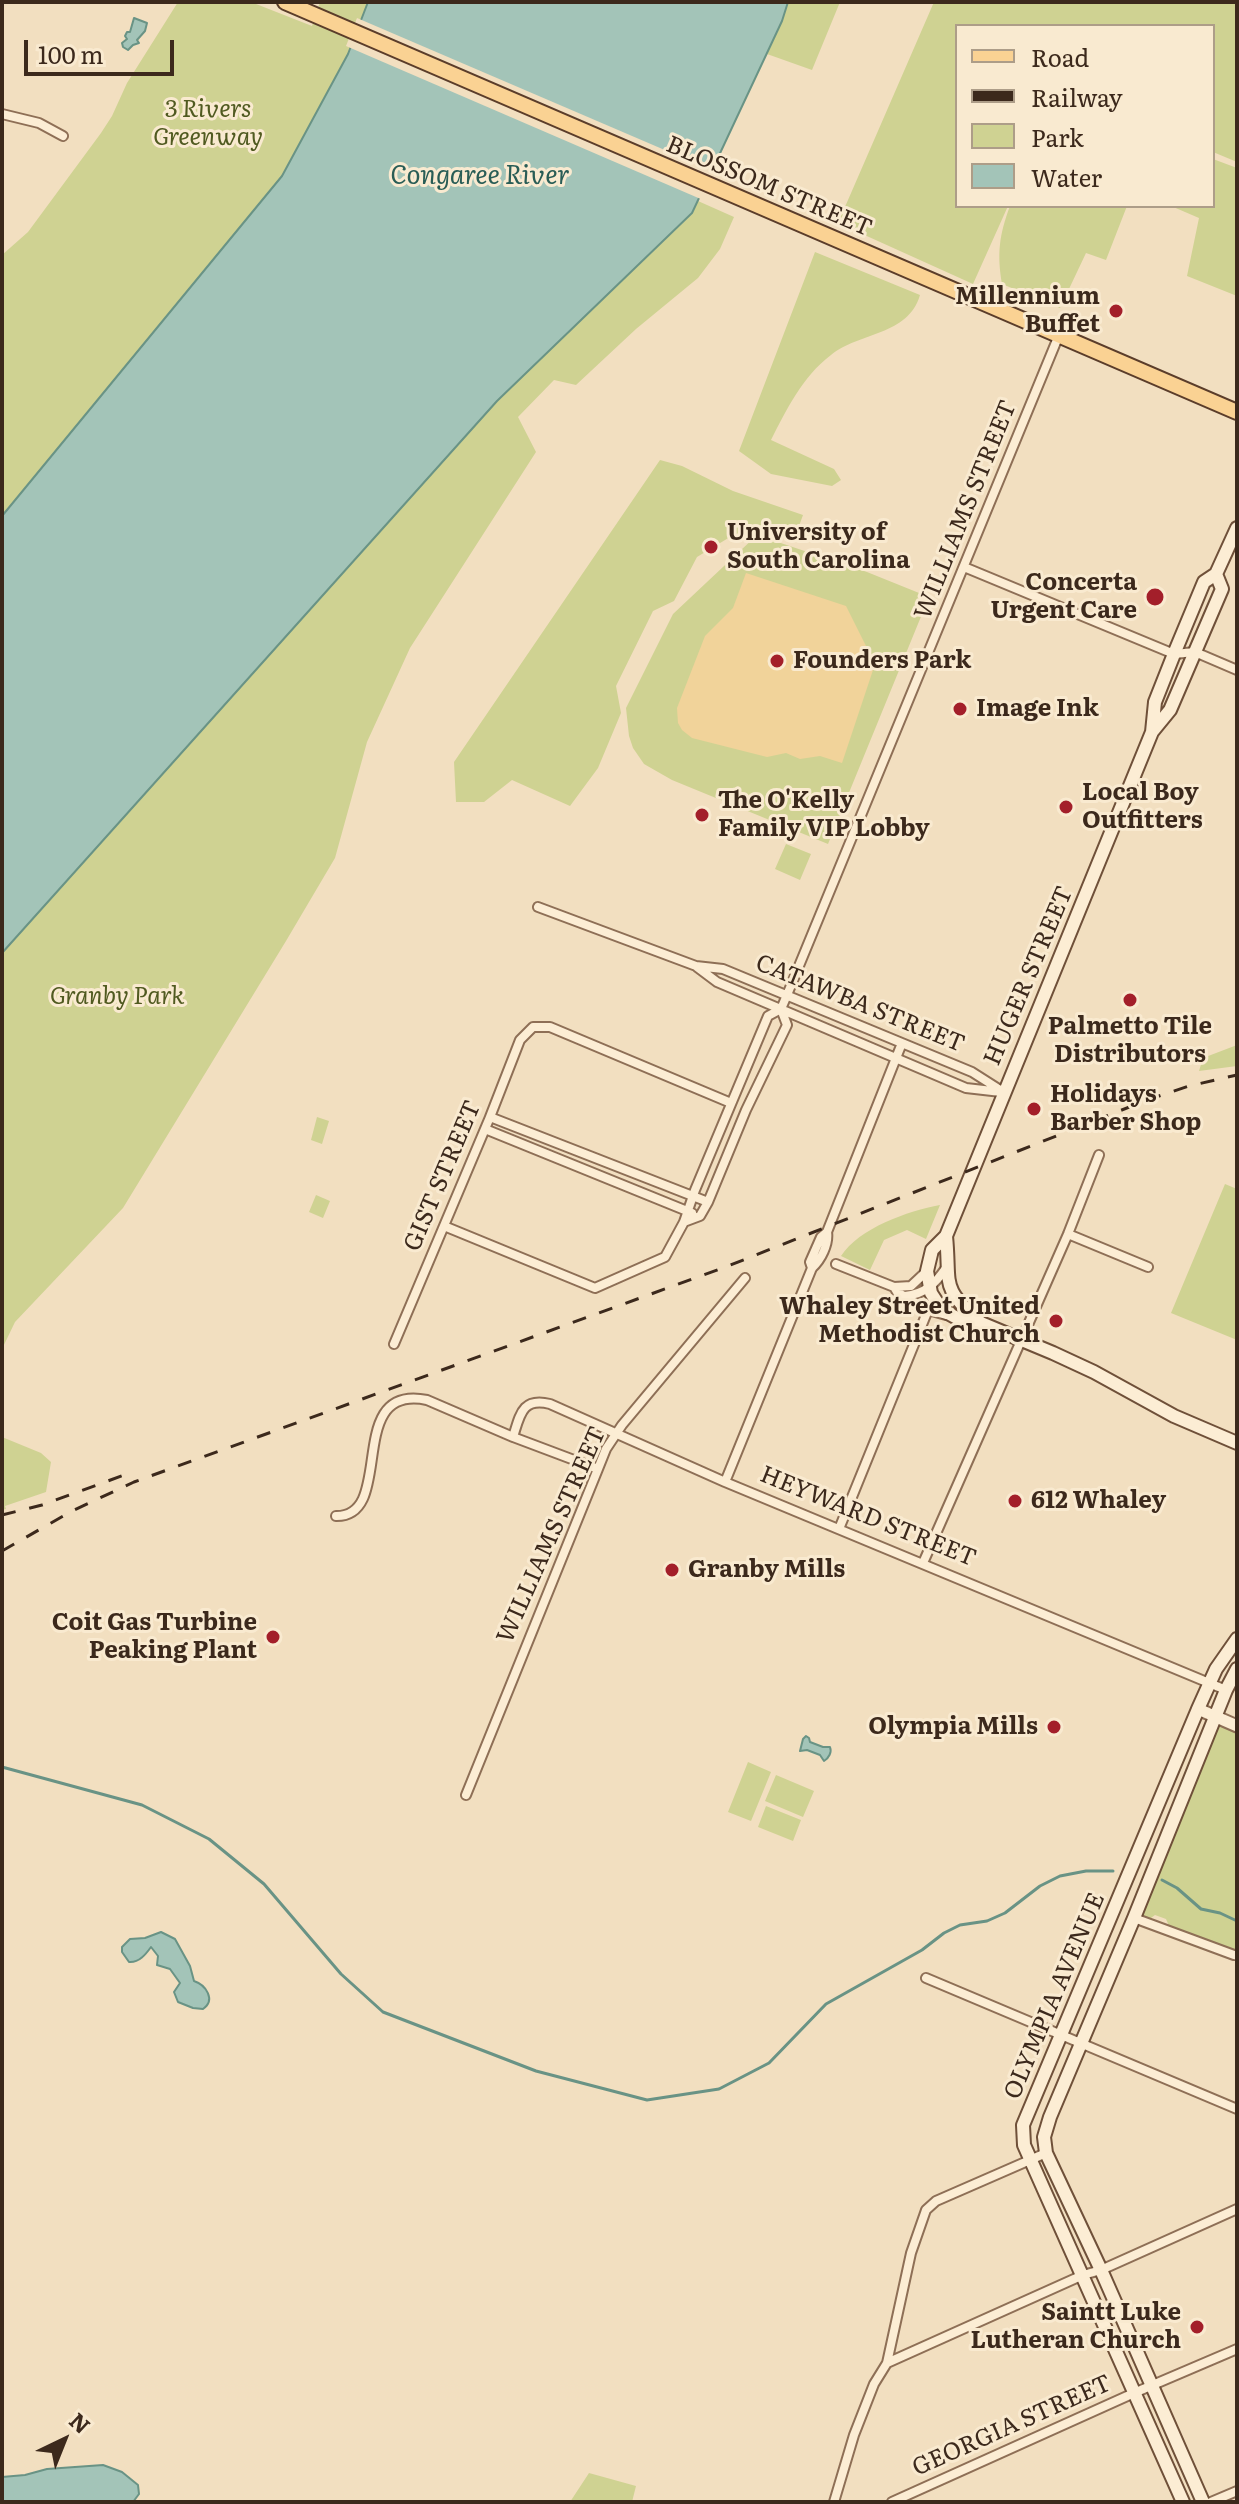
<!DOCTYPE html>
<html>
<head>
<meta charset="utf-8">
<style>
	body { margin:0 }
	#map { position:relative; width:1239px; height:2504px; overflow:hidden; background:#f2dfc0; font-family:Literata,serif }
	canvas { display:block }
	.frame { position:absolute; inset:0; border:4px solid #3c291c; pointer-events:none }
	.legend { position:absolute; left:955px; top:24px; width:260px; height:184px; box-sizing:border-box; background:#f9ead0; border:2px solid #ad9d88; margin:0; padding:10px 14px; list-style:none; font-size:24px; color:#3c291c }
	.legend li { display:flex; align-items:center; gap:16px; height:40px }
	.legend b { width:40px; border:2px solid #ad9d88 }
	.north { position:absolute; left:24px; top:2400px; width:80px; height:80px; -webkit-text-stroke:6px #f9ead0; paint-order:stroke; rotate:43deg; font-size:22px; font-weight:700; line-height:32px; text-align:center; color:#3c291c }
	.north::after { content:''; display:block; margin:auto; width:28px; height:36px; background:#3c291c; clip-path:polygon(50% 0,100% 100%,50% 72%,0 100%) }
	.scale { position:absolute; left:24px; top:40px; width:150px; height:36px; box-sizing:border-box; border:4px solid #3c291c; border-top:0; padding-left:10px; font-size:24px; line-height:28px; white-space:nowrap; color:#3c291c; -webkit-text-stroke:6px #f9ead0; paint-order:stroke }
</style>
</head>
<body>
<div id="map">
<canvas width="1239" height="2504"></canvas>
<div class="frame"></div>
<ul class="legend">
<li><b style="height:10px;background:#fad293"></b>Road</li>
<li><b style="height:10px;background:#3c291c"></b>Railway</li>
<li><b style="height:22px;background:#cfd292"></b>Park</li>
<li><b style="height:22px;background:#a3c4b8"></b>Water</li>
</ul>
<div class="north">N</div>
<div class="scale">100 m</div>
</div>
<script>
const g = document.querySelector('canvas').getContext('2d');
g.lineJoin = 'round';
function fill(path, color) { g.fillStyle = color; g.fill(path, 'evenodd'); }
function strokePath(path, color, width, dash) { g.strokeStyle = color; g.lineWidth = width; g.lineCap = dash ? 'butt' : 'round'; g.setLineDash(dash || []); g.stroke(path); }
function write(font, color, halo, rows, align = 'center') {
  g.font = font + ' Literata,serif'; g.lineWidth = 6; g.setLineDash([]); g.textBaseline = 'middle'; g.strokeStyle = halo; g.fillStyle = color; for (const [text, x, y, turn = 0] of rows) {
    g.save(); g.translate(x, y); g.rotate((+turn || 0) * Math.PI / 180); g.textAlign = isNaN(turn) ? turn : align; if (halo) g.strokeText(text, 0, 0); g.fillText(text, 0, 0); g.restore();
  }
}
fill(new Path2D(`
	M178,2H251L312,26L320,2H368L348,54L282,176L2,516V255L28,232L101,133L112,116L127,83Z
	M788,2H840L812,70L767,54Z
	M934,2H1237V162L1213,152V26H957V206H1008L973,284L838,223Z
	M1213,159L1237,168V296L1187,276L1199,218L1171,206H1213Z
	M698,201L734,217L720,249L698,278L636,329L576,385L554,380L518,417L536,452L410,648L367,742L335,858L286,941L123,1208L15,1322L2,1349V953L497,401L692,214Z
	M1010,206H1127L1106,260L1086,253L1060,308L1002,284C997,254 999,235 1010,206Z
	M815,252L920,295C908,336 859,332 831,355C802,377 787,409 771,440L834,469L841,480L832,486L771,474L739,451Z
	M660,460L682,466L733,491L803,515L795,537L755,525L730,537L697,557L674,601L653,611L616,686L621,713L598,768L570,806L512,780L484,802H456L454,762Z
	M757,535L867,572L929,597L828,844L672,780L644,764L633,748L629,736L626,708L673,614Z
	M786,844L811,854L800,880L775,869Z
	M1237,1045V1066L1199,1071L1203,1058Z
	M317,1117L329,1121L322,1144L311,1140Z
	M1225,1184L1237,1189V1340L1171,1313Z
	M316,1195L330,1201L323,1218L309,1212Z
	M940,1205L926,1239L907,1230L884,1240L870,1270L841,1256C859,1228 908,1211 940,1205Z
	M2,1437L41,1453L51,1462L46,1492L5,1506L6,1509L2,1510Z
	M1221,1725L1237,1732V1951L1169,1926L1166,1919L1155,1915L1147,1921L1139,1916L1218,1727Z
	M748,1762L771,1772L751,1821L728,1812Z
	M776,1775L814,1791L803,1817L765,1801Z
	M766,1806L801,1820L793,1841L758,1827Z
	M589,2473L636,2486L632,2502H570Z`), '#cfd292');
fill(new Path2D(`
	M746,573L846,606L875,664L842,763L820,756L800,759L786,753L767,757L692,738L682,730L678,723L677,708L705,636L733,608Z`), '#f1d39a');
const water = new Path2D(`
	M368,2H788L782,21L692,213L497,401L2,953V516L282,176L348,54Z
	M134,18L147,23L145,31L137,40L139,43L133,45L128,50L123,47L122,43L127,39L125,36L127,32H130Z
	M806,1736L809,1738L810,1742L823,1747H830C832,1752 829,1758 824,1761L820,1755L807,1750L800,1751L803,1739Z
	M161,1932L175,1939L190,1966L194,1981C206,1985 216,2000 203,2009L193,2008L178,2002L174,1992L180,1983L170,1969L157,1965L158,1956L151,1947C146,1954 139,1963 129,1962L122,1952V1947L130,1939L145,1938Z
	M103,2465L122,2472L138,2485L139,2494L133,2502H2V2477L25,2475L47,2469Z`);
fill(water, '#a3c4b8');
strokePath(water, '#699385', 2);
fill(new Path2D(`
	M357,18L716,172L703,200L346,46Z`), '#f2dfc0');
strokePath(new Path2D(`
	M2,1767L142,1805L209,1839L264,1884L341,1974L383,2012L536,2071L647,2100L719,2089L769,2063L826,2004L922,1950L944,1933L960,1925L987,1921L1005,1913L1040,1886L1060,1876L1086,1871H1113
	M1162,1880L1177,1888L1201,1909L1220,1913L1237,1921`), '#699385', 3);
const minor = new Path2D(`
	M2,114L39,123L63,136
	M964,567L1174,654L1195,652L1237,670
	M538,907L696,966L723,969L972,1072L1005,1093
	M697,967L717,982L966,1088L1001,1092
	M490,1117L708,1202
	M485,1129L692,1213
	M684,1222L700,1216L708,1202L746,1110L787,1025L781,1009L787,995L1059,335
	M444,1226L595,1288L665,1257L684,1222L695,1190L768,1016L781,1009
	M1068,1234L1148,1267
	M836,1264L894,1287L897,1292L928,1310L946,1315
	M812,1268L810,1262L821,1237L827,1232
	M894,1287L911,1286L927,1271
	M905,1296C925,1294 935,1284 946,1268
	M394,1344L490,1117L520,1040L533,1027H550L731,1103
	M513,1437C520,1415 522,1397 550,1404L725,1482L1226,1690
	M725,1482L812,1268C821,1260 829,1244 827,1232L902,1043
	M336,1516C397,1517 343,1383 427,1400L513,1437L598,1469
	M839,1529L928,1310
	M923,1563L1068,1234L1099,1155
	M466,1795L598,1469L606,1449L622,1425L745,1278
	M1134,1918L1234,1955
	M926,1978L1237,2109
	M887,2363L1083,2275L1101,2270L1237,2209
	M834,2502L854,2435L874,2384L887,2363L911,2253L926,2210L936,2201L1046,2153
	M892,2502L1134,2393L1237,2349
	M1211,2502L1237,2491`);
const tertiary = new Path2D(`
	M1198,1709L1237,1726`);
const secondary = new Path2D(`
	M1216,574L1222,589L1170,710L1152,732L946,1236L932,1250L927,1271L931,1293L940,1307L946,1312L966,1323H981L1053,1353L1094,1372L1174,1416L1237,1443
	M1152,732L1155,702L1174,654L1204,582L1216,574L1237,528
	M946,1236C951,1286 939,1286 981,1323
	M1183,2502L1024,2145L1023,2125L1198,1709L1216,1669L1237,1639
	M1203,2502L1101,2270L1046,2153L1044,2137L1050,2117L1134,1918L1226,1690L1237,1669`);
const primary = new Path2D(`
	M285,2L1237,412`);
strokePath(minor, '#8e6f56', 12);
strokePath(tertiary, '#8e6f56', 15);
strokePath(secondary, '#6f5039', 16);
strokePath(primary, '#5b3d2a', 18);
strokePath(minor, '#fcedd4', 8);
strokePath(tertiary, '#fcedd4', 11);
strokePath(secondary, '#fcedd4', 12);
strokePath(primary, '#fad293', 14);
strokePath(new Path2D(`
	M2,1515L42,1505L127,1474
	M2,1551L72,1511L134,1482L728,1266L1147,1100L1189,1086L1237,1075`), '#3c291c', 3, [14, 14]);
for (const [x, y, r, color] of [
	[1116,311,8,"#a31f2a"],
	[711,547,8,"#a31f2a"],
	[1155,597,10,"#a31f2a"],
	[777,661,8,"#a31f2a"],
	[960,709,8,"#a31f2a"],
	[1066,807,8,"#a31f2a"],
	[702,815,8,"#a31f2a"],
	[1130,1000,8,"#a31f2a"],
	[1034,1109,8,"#a31f2a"],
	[1056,1321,8,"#a31f2a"],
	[1015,1501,8,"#a31f2a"],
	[672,1570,8,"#a31f2a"],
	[273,1637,8,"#a31f2a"],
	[1054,1727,8,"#a31f2a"],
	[1197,2327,8,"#a31f2a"]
]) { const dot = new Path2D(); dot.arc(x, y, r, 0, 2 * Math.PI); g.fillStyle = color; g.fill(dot); strokePath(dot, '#f9ead0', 3); }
write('italic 24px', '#505a20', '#f9ead0', [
	["3 Rivers",208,110],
	["Greenway",208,138],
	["Granby Park",117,997]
]);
write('24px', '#3c291c', '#f9ead0', [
	["BLOSSOM STREET",769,187,23],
	["WILLIAMS STREET",966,510,-68],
	["HUGER STREET",1029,976,-67],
	["CATAWBA STREET",860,1004,22],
	["GIST STREET",443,1176,-67],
	["HEYWARD STREET",868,1517,22],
	["WILLIAMS STREET",552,1535,-66],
	["OLYMPIA AVENUE",1055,1996,-67],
	["GEORGIA STREET",1012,2426,-24]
]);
write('bold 24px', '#3c291c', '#f9ead0', [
	["Millennium",1100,297,"right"],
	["Buffet",1100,325,"right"],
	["University of",727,533],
	["South Carolina",727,561],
	["Concerta",1137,583,"right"],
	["Urgent Care",1137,611,"right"],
	["Founders Park",793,661],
	["Image Ink",976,709],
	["Local Boy",1082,793],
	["Outfitters",1082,821],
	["The O'Kelly",718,801],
	["Family VIP Lobby",718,829],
	["Palmetto Tile",1130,1027,"center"],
	["Distributors",1130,1055,"center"],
	["Holidays",1050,1095],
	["Barber Shop",1050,1123],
	["Whaley Street United",1040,1307,"right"],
	["Methodist Church",1040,1335,"right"],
	["612 Whaley",1031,1501],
	["Granby Mills",688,1570],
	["Coit Gas Turbine",257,1623,"right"],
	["Peaking Plant",257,1651,"right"],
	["Olympia Mills",1038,1727,"right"],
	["Saintt Luke",1181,2313,"right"],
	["Lutheran Church",1181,2341,"right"]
], 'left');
write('italic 26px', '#295d56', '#f9ead0', [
	["Congaree River",480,176]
]);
</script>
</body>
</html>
